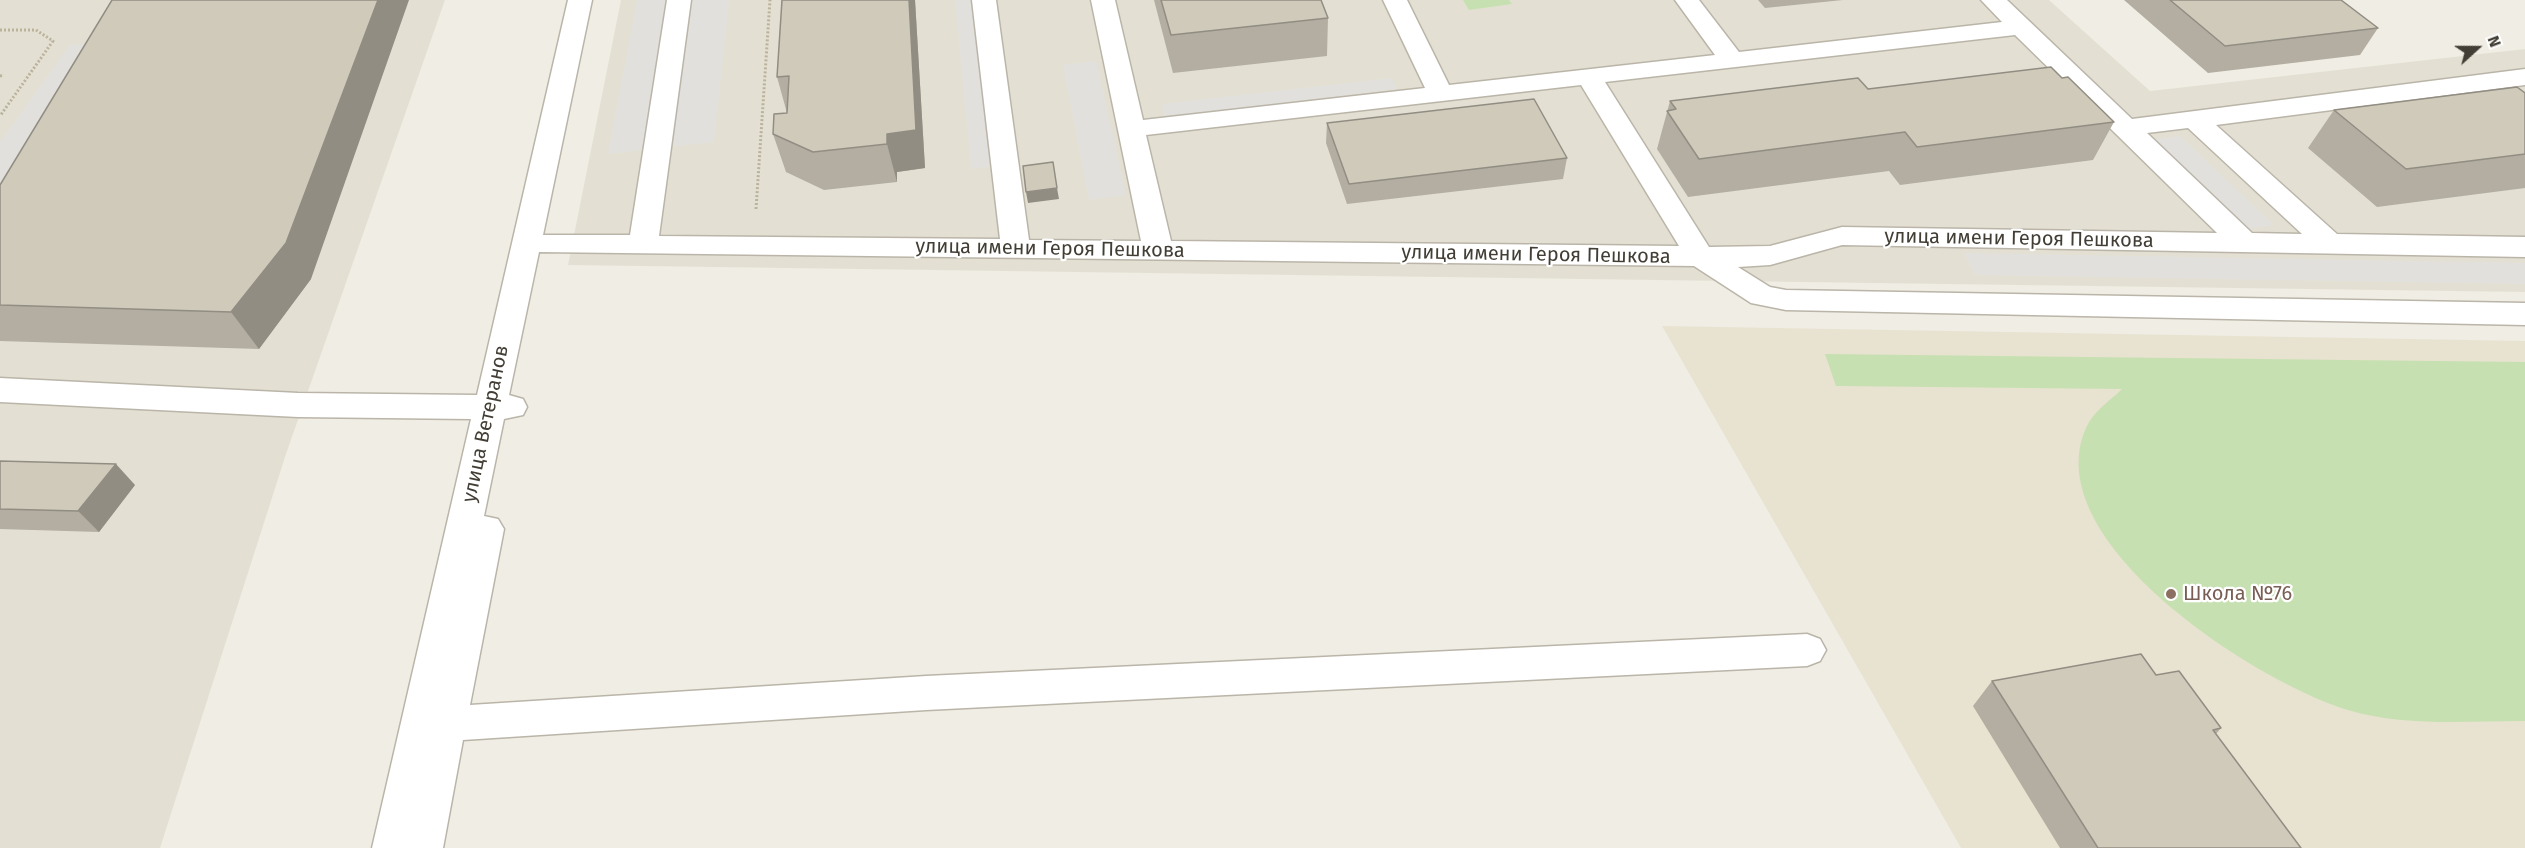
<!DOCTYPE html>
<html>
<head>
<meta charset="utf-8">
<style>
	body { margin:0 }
	#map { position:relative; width:2525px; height:848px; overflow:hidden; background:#f0ede5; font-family:"Fira Sans",sans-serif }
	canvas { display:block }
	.north { position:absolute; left:2447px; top:18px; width:60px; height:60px; -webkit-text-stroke:4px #fff; paint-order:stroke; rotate:69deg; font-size:16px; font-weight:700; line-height:24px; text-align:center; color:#423e35 }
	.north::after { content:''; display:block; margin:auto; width:21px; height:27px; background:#423e35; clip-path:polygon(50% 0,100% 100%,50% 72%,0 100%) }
</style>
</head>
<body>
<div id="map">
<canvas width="2525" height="848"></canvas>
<div class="north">N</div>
</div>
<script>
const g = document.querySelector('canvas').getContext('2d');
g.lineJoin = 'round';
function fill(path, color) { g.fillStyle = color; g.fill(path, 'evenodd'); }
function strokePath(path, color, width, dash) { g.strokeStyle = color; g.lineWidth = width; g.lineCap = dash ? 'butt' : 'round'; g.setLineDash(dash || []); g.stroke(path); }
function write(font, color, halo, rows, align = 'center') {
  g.font = font + ' "Fira Sans",sans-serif'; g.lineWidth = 4.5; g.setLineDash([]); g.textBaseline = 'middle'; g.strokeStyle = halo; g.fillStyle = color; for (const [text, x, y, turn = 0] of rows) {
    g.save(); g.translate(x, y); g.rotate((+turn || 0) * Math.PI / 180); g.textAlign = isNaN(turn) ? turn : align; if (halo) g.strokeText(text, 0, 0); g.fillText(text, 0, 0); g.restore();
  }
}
fill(new Path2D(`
	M0,0H445L286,454L160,848H0Z
	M621,0H2049L2150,91L2525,49V292L568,265Z`), '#e3e0d3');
fill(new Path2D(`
	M1662,326L2525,341V848H1961Z`), '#e8e3d0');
fill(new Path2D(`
	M1463,0H1509L1512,4L1469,10Z
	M1825,354L2525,362V721C2467,721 2404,727 2348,710C2260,684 2035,542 2086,428C2094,410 2109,402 2122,389L1836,386Z`), '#c7e0b1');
fill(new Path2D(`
	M637,0H729L714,142L608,154Z
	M955,0H976L995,166L971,169Z
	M119,40L0,217V142L70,45Z
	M1096,61L1126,195L1089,200L1063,65Z
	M1392,78L1397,89L1165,117L1162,104Z
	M2180,136L2274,225L2242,230L2151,140Z
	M1964,253L2525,263V284L1975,275Z`), '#e1e0dc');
const minor = new Path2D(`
	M568,0H592L543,235H630L667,0H691L659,236L1000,239L972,0H996L1029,240L1141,241L1091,0H1115L1143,120L1425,88L1383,0H1407L1449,85L1715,55L1675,0H1699L1739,52L2002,22L1981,0H2007L2132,119L2525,69V85L2216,125L2337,234L2525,237V257L1842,245L1770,265L1738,267L1770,287L1786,290L2525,303V325L1786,310L1751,303L1694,266L539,252L509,395L523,399L527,407L523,415L504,419L484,516L498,519L504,529L470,705L926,676L1807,634L1820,639L1826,650L1820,661L1807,666L926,710L463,740L443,848H372L471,419L298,417L0,402V378L298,393L477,395ZM2015,35L2217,233L1842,227L1770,246L1709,247L1605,82ZM1581,85L1679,246L1171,241L1146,135ZM2188,128L2302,234L2252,233L2147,133Z`);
strokePath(minor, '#bab5a8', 3);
strokePath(new Path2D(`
	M0,30H36L53,41L0,116
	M0,76L4,75
	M756,209L770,0`), '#bab29b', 3, [2, 2]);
fill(minor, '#fff');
fill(new Path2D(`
	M782,0H915L925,168L897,172V182L824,190L786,172L773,134L787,113L777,77Z
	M1154,0H1321L1328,18L1327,56L1173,73Z
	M1758,0H1843L1765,8Z
	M2124,0H2341L2378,28L2360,55L2208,73Z
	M2062,78L2114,122L2093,160L1900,185L1889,171L1688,197L1657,149L1670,101Z
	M2525,93V188L2377,207L2308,148L2334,110Z
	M1327,123L1567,158L1563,179L1347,204L1326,143Z
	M0,185L311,279L259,349L0,341Z
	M0,461L135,485L99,532L0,529Z
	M2156,675L2221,728L2216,734L2301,848H2060L1973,706L1992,681Z`), '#b3aea1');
fill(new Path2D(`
	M378,0H409L311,279L259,349L231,312Z
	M909,0H915L925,168L897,172V182L887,144V134Z
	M1057,188L1059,199L1028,203L1026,192Z
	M116,464L135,485L99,532L78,511Z`), '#928d83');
const building = new Path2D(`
	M112,0H378L286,243L231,312L0,305V185Z
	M782,0H909L916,130L887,134V144L813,152L773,134L774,114L787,113L789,76L777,77Z
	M1161,0H1321L1328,18L1171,35Z
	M2170,0H2341L2378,28L2225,46Z
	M2051,67L2062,78L2068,77L2114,122L1917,147L1905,132L1699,159L1667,111L1676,109L1670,101L1858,78L1868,89Z
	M2517,87L2525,93V154L2406,169L2334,110Z
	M1534,99L1567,158L1349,184L1327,123Z
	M1053,162L1057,188L1026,192L1023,166Z
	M0,461L116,464L78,511L0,509Z
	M2141,654L2156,675L2179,671L2221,728L2213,730L2301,848H2098L1992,681Z`);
fill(building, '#d0cabb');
strokePath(building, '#928d83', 1.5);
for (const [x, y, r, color] of [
	[2171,594,6,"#8d6e63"]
]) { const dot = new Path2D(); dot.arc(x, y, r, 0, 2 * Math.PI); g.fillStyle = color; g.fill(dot); strokePath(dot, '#fff', 2); }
write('20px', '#423e35', '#fff', [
	["улица имени Героя Пешкова",2019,239,1],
	["улица имени Героя Пешкова",1050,249,1],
	["улица имени Героя Пешкова",1536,255,1],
	["улица Ветеранов",486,424,-78]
]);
write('20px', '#785e54', '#fff', [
	["Школа №76",2183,594]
], 'left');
</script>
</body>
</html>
